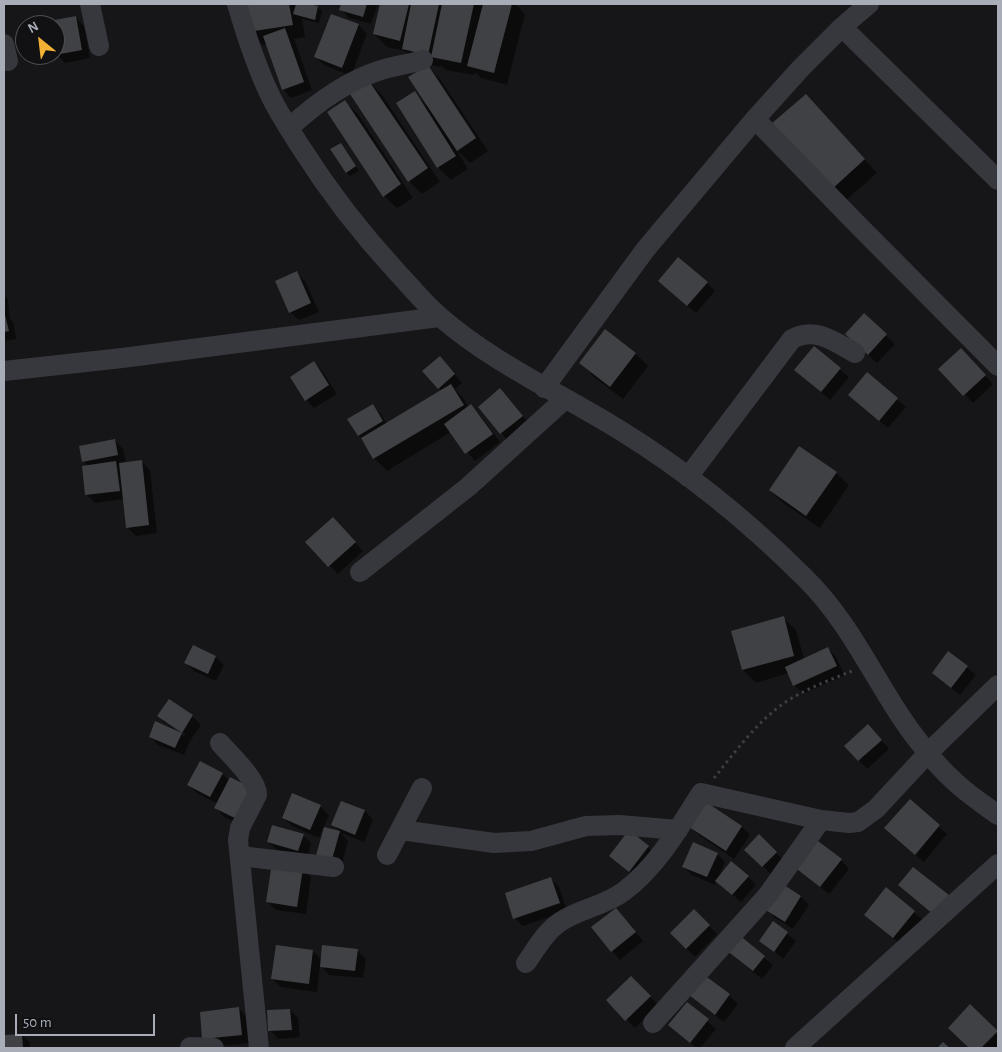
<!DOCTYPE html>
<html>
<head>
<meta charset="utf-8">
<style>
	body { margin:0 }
	#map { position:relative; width:1002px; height:1052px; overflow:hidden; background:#161618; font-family:"Alegreya Sans",sans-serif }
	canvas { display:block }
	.frame { position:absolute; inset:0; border:5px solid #a8adb8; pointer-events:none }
	.north { position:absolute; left:15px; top:15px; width:50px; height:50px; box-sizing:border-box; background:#111113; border:1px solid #4d4f55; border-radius:50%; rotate:331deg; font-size:14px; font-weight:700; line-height:20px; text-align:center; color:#a8adb8 }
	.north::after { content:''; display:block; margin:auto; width:18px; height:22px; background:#f2b134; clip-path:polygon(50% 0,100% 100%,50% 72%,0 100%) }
	.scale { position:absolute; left:15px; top:1014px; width:140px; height:22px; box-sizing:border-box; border:2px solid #a8adb8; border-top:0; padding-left:6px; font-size:15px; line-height:18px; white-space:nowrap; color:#a8adb8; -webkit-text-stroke:4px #111113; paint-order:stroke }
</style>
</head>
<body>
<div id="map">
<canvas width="1002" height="1052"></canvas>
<div class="frame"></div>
<div class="north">N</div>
<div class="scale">50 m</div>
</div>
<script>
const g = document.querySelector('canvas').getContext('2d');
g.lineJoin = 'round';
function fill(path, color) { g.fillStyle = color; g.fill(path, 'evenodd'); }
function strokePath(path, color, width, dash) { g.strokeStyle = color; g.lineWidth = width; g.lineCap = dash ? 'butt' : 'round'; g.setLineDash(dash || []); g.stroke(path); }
fill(new Path2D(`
	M245,4H302L318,7L322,11L319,23L302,19L305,37L294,39L312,90L291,98L283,89L267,44L262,45L249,32Z
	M342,4H378L371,24L349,18L341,9Z
	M381,4H515L525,14L507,85L481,78L475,72L474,75L446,70L441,65V67L416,62L405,51L387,47L374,34Z
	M332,15L359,25L367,34L351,76L324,65L316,57Z
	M75,17L84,26L90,58L65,63L57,55L55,25H51Z
	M428,66L440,79L488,151L470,163L456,149L468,169L451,180L438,167L415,93L426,105Z
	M369,82L382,95L440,182L422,194L409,181Z
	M345,102L358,114L413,198L397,208L384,196Z
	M818,108L877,173L844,202L773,124Z
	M344,148L359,171L350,176L346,173Z
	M296,273L305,281L319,312L299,320L290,312Z
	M707,283L715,291L696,313L668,289Z
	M4,295L8,299L10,319L13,322L16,339L4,341Z
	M864,315L895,344L877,363L855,343Z
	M814,348L849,377L830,400L804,378Z
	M961,350L993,384L973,403L940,369Z
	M635,353L648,366L623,399L593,376L581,363Z
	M314,363L322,371L337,394L314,408L306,400Z
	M448,366L462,383L455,389L463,398L469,407L470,406L479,414L500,442L475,461L451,432L387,471L374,458L364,441L359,436L372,405L381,414L387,424L442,391L439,388Z
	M867,374L906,407L888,428L858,403Z
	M508,398L530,425L509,442L480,407Z
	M114,440L123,449L126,463L142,462L150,470L157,533L136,536L127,527L124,499L95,503L87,495L89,467L83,461Z
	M836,473L849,485L820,528L783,503L770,490Z
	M341,527L363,551L338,574L307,542Z
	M783,618L796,630L804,659L828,648L836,657L845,675L803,694L794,685L789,673L756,683L743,670L733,632Z
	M216,657L224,665L216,681L194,671L186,663Z
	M967,667L976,675L960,695L933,673Z
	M169,701L192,716L201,725L190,741L184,755L158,745L150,736L173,730L167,724L184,736L185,734L166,721V724L159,716Z
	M876,734L889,749L867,769L846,746Z
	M222,774L229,780L245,827L224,817L216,808L218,804L197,793L189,785Z
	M910,801L947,834L924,862L894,837Z
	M342,802L365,811L373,820L364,842L341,833L333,824Z
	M706,804L742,827L750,835L734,859L699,835L690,827Z
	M320,806L329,815L319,838L292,826L283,818Z
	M340,832L348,841L340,871L325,867Z
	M630,832L657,855L638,879L611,856Z
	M303,835L311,843L307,859L277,850L268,842Z
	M759,836L784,861L772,875L754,858Z
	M717,854L725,862L719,876H748L756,885L741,902L717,881L715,885L692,875L683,866Z
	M841,860L849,869L829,894L794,866Z
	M303,869L311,877L306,914L276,910L268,902Z
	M551,879L559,887L567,911L523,926L515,918Z
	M781,885L801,897L809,905L793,929L774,917L766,908Z
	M886,889L923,920L902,945L874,923Z
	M616,909L643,941L620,960L593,928Z
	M694,911L717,934L695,957L671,933Z
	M774,923L796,941L783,959L760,940Z
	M738,936L773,965L762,979L727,950Z
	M357,950L366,959L363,978L329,975L320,965L317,992L281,987L272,979L313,951L322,960Z
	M700,973L729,995L738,1004L724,1022L695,1000L686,992Z
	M631,977L658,1005L635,1028L607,1000Z
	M687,1003L716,1029L700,1048H697L670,1025Z
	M970,1006L998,1033L997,1048H971L950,1028Z
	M239,1009L247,1017L250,1043L212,1047L204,1038Z
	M290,1010L298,1018L300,1037L278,1039L270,1030Z
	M22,1035L30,1043V1048H4V1037Z`), '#0007');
fill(new Path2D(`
	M243,4H289L293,25L248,32Z
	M296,4H308L318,6L315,20L293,14Z
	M341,4H367L363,17L339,10Z
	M380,4H409L400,41L373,34Z
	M411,4H439L428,55L402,49Z
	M442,4H474L461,63L431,57Z
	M483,4H512L494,73L467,66Z
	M331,14L359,24L342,68L314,57Z
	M76,16L82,50L55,55V25H50L49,21Z
	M285,28L304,82L282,90L263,36Z
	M428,65L476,138L457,151L408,77Z
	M369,81L428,168L408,182L350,94Z
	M415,91L456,156L437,168L396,103Z
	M806,94L865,159L831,190L771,124Z
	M345,100L401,184L383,197L327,112Z
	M341,143L356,166L346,173L330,149Z
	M678,257L708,282L687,306L658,281Z
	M297,271L311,303L289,313L275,281Z
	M4,311L9,331L4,332Z
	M864,313L887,334L868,355L845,334Z
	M605,329L636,353L610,387L579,363Z
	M814,346L841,368L821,392L794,370Z
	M961,348L986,375L963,396L938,369Z
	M440,356L455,374L438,389L422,371Z
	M314,361L329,385L305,401L290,377Z
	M867,372L898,398L879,421L848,395Z
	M451,384L464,405L373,459L361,438Z
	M500,388L523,416L500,434L478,407Z
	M373,404L383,421L358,436L347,419Z
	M471,404L493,434L465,454L444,424Z
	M115,439L118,455L82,462L79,446Z
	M799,446L837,472L806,516L769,490Z
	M142,460L149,525L126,528L119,463Z
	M116,461L120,491L85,495L82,466Z
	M333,517L356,542L328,567L305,542Z
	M784,616L794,656L742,670L731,631Z
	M193,645L216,656L208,674L184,663Z
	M828,647L837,666L793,686L785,667Z
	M948,651L968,666L951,688L932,673Z
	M169,699L193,715L182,733L157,716Z
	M155,721L182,733L175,748L149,737Z
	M868,724L882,740L858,761L844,746Z
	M200,761L223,773L210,797L187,785Z
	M230,777L252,788L237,819L214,808Z
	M292,793L321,805L310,830L282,818Z
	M910,799L940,825L915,855L884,828Z
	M341,801L365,810L355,835L331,825Z
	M706,802L742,826L726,851L689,827Z
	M272,825L304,834L298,851L267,842Z
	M324,827L340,831L331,863L315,859Z
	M629,830L649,846L629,872L609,856Z
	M759,834L777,852L762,867L744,850Z
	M814,838L842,859L820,887L793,866Z
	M693,842L718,853L707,877L682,867Z
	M731,861L749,876L732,895L715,881Z
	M272,863L303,868L297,907L266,902Z
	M913,867L949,895L933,914L898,885Z
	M551,877L560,903L513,919L505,893Z
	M781,883L801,896L785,922L764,909Z
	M886,887L915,911L893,938L864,915Z
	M616,908L636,932L611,952L591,927Z
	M694,909L710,925L686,949L670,933Z
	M773,921L788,932L774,952L759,941Z
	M738,934L765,956L753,971L726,950Z
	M276,945L313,950L309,984L271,979Z
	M322,945L358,949L355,971L320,967Z
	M700,972L730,994L715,1015L685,992Z
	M631,976L651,996L625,1021L606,1000Z
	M687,1002L709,1019L690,1043L668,1025Z
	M970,1004L998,1031L981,1048H969L948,1028Z
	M239,1007L242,1035L202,1039L200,1012Z
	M290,1009L292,1030L268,1031L267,1010Z
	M22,1034L23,1048H4V1035Z
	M943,1042L950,1048H937Z`), '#404145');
strokePath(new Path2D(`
	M714,778C737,750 760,717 792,698C811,687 832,679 852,671`), '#3d3f44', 3, [2.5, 4]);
strokePath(new Path2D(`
	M90,4L99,46
	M237,4C246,35 256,66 270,95C279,114 291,132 302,149C330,193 361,233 396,271C410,286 424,303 439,316C493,363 558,392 618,429C685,470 749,522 805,578C845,617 869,668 899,714C912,734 935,764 953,780C966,793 983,804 998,815
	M842,27L998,180
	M4,44L8,61
	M755,119L855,222L998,366
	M289,128C315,104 346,81 381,70C394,66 409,64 423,60
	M4,371L122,358L439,317
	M544,388L645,250L755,119L801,68L842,27L869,4
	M688,477L792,339C815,326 835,342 855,353
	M360,572L468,487L565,399
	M220,743C230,755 258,780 257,795L240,828L238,840L259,1048
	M401,830L494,843L531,841L586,826L619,825L678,830
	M387,855L422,788
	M240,856L334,867
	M526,963C536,949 545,932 560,922C579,909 604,906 623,892C657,867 679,828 701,793L821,820L849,823L858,822L876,809L929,752L998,685
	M653,1023L767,896L821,820
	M190,1047L214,1048
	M795,1048L998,864`), '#37383d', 20);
</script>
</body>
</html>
